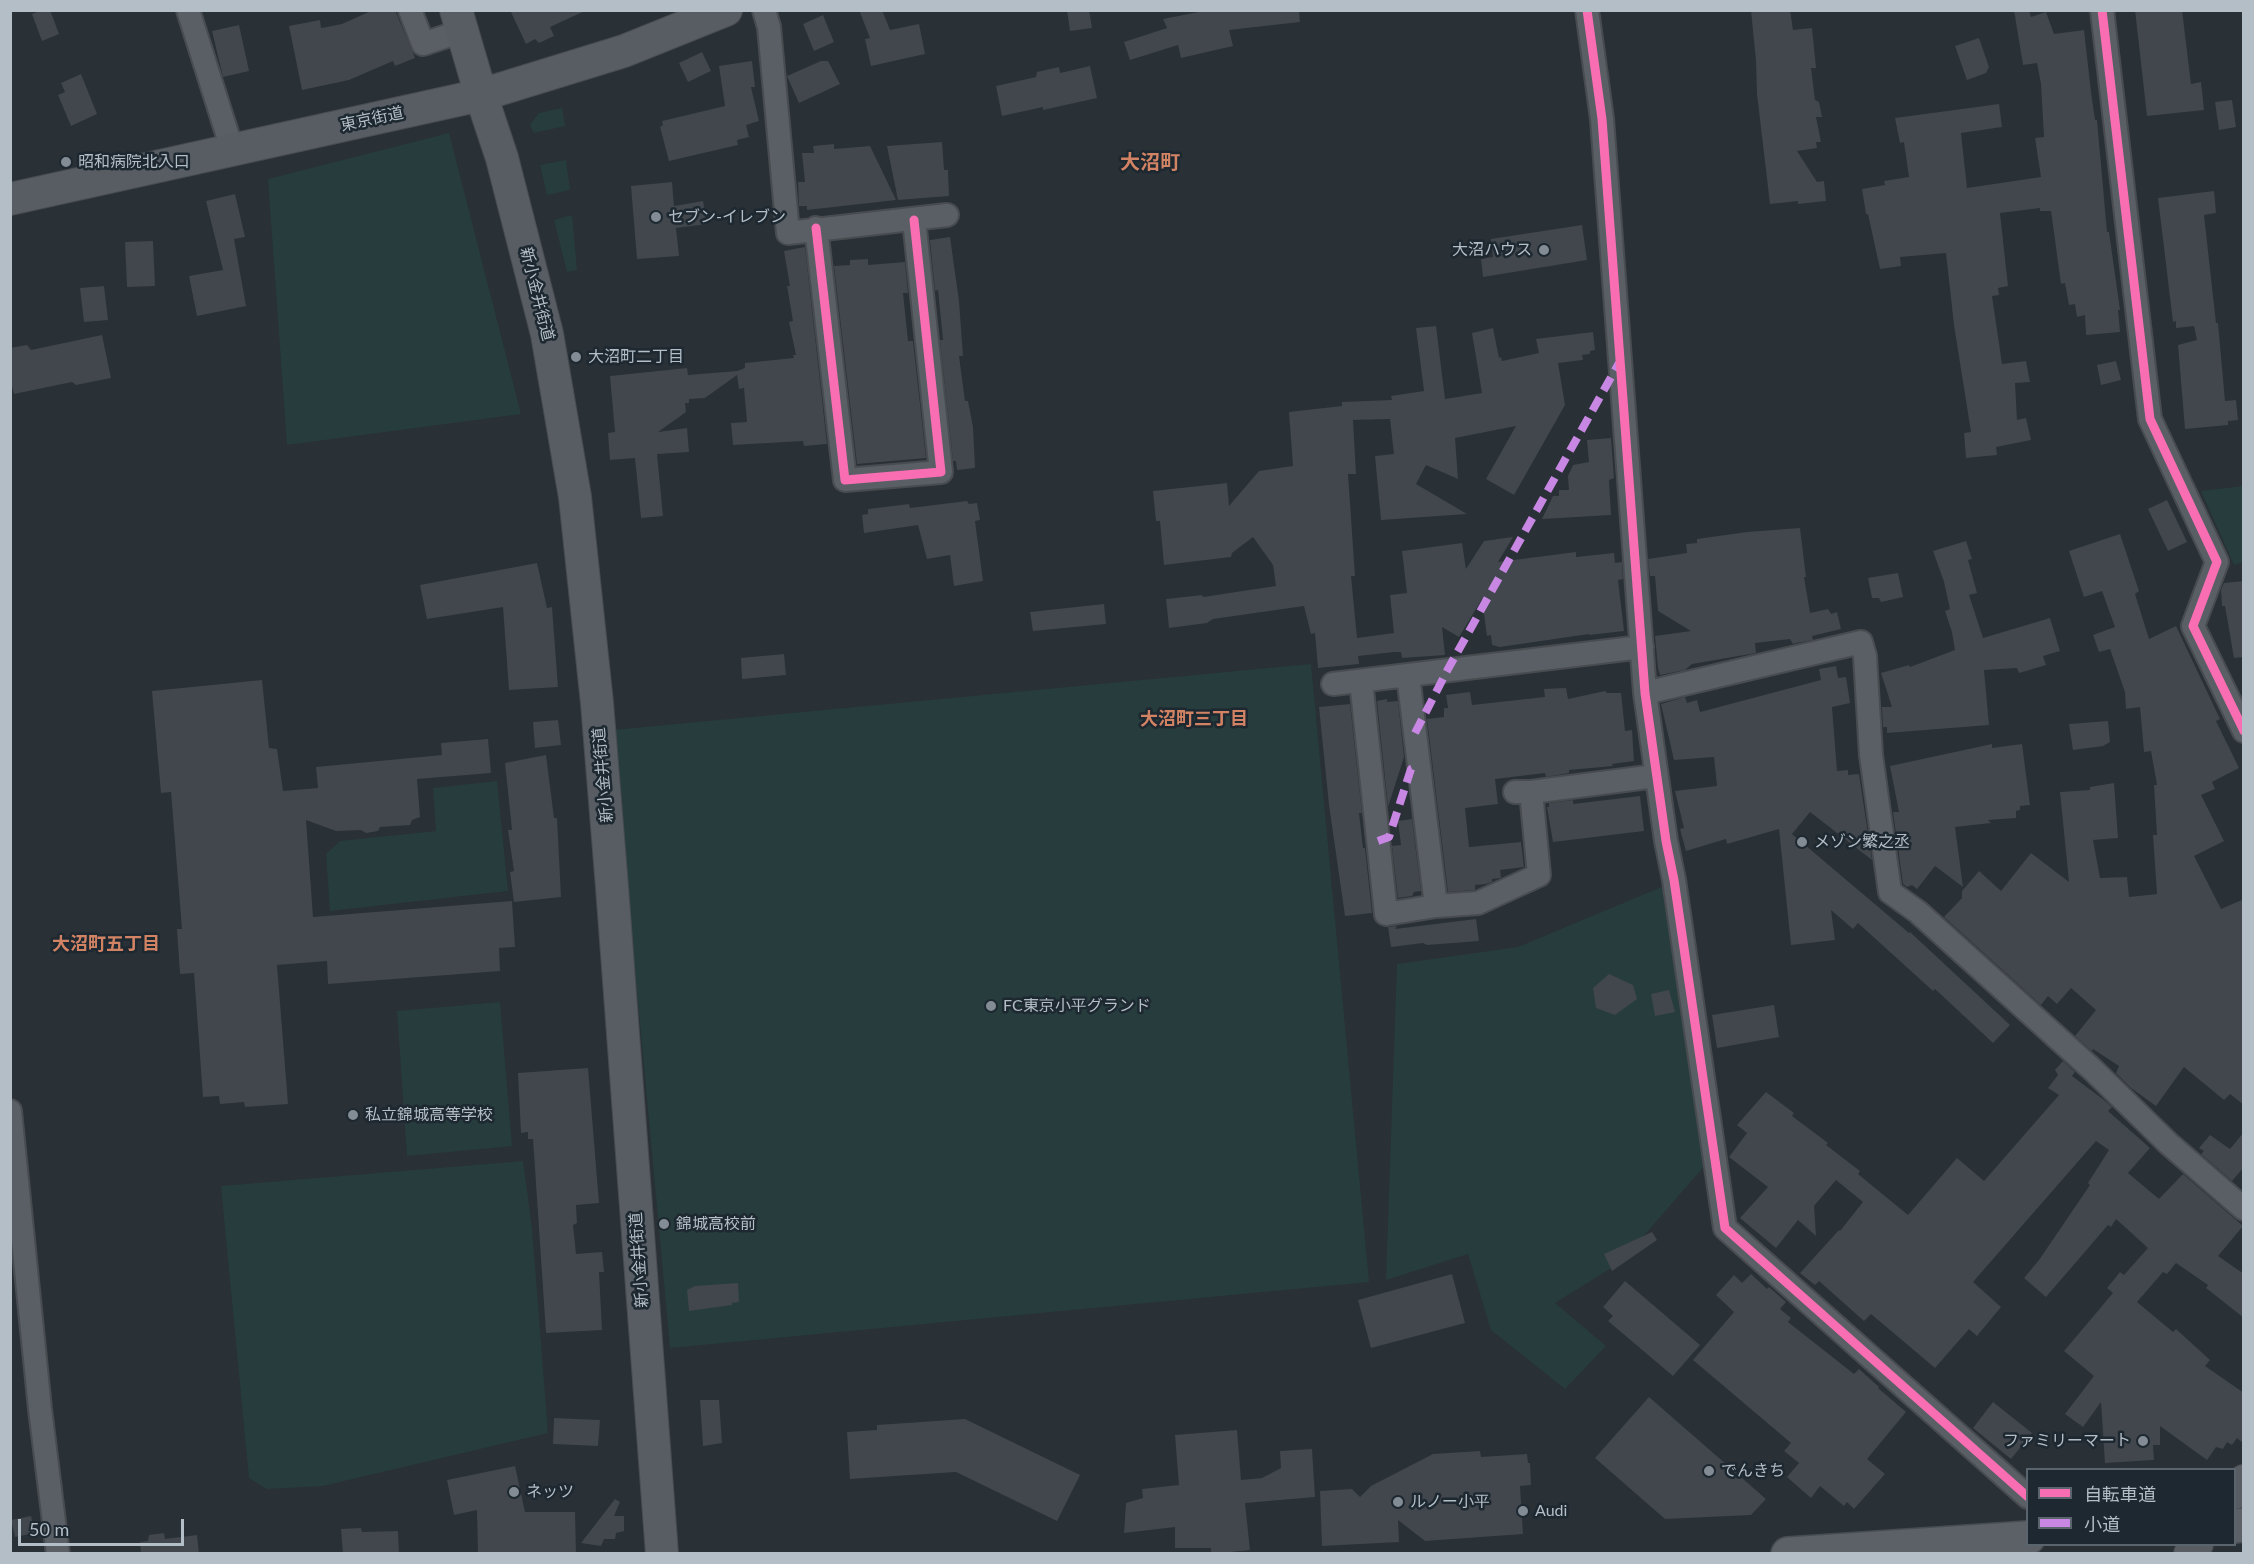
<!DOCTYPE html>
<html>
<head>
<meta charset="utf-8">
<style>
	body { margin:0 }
	#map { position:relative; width:2254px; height:1564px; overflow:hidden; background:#293036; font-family:Lato,"Noto Sans JP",sans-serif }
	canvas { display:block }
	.frame { position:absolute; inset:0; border:12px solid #b3bec7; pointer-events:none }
	.legend { position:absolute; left:2026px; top:1468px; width:210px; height:78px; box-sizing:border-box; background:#1d2831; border:2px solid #59646d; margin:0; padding:8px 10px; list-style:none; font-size:18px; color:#b3bec7 }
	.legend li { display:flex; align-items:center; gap:12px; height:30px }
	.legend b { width:30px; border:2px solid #59646d }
	.scale { position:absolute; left:18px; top:1519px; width:166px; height:27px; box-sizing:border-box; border:3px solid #b3bec7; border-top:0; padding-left:8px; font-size:18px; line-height:21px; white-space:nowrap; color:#b3bec7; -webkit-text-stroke:4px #1d2831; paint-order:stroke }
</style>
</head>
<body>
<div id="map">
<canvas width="2254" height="1564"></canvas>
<div class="frame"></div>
<ul class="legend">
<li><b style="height:8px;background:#f96db3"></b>自転車道</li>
<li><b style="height:8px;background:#c787e3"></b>小道</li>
</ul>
<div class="scale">50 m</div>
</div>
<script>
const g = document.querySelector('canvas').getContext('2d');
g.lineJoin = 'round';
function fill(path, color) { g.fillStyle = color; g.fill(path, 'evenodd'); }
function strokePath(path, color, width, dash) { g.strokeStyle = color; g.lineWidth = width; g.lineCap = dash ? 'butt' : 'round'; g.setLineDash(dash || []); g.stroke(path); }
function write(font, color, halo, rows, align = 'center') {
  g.font = font + ' Lato,"Noto Sans JP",sans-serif'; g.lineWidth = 5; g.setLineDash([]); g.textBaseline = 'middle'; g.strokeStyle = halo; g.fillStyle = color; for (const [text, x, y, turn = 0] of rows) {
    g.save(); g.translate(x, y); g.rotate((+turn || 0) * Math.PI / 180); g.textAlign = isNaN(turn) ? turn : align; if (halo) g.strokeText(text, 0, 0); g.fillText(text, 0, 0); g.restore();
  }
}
fill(new Path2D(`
	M562,108L565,126L534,133L530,125L539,113Z
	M449,133L521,414L287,445L268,179Z
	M566,160L570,190L547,195L540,165Z
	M572,215L577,270L567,272L554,220Z
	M2243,486V562L2234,565L2201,491Z
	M1311,664L1369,1282L670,1348L613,730Z
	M497,781L508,891L330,911L326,854L340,841L436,831L433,788Z
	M1664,886L1707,1163L1621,1262L1555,1303L1606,1346L1565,1389L1491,1330L1468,1254L1386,1280L1397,964L1518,947Z
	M500,1002L512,1146L407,1156L397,1011Z
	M523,1161L532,1228L548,1433L323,1486L267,1489L249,1478L221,1186Z`), '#273c3c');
fill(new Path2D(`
	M42,10H50L59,34L42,41L32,14Z
	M373,10H395L415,58L395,66L393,61L349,80L302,90L289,26L320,20L321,28L342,24Z
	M510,10H587L550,27L554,36L539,43L535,39L526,44Z
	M859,10H882L890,30L919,24L925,54L871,66L865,39L870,38Z
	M1067,10H1089L1092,28L1070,31Z
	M1209,10H1299L1300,22L1229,30L1233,46L1181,58L1178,45L1130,60L1124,42L1167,28L1163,19Z
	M1751,10H1790L1793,30L1812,28L1816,68H1811L1815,100L1819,102L1822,117H1816L1821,142H1816L1817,148L1797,151L1817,182L1824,181L1826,201L1798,204V201L1770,204L1757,94L1756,61Z
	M2014,10H2029L2031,17L2046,12L2054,34L2084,30L2091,92L2095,120H2097L2107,232H2109L2120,310H2118L2120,332L2086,335L2085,315L2077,317L2075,304L2069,305L2065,283L2061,284L2051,211H2040V208L2000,213L2008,286L1998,288L1999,295L1992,296L2002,364L2026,361L2030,382L2015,383L2017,420L2026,418L2031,440L1996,447L1997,455L1966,458L1964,433L1971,432L1954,325L1946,253L1900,257L1901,266L1880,269L1868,214H1866L1862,189L1885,185L1884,181L1909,177L1904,142L1900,143L1895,118L1999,104L2002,127L1961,133L1967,188L2041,177L2035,138L2044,137L2041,84L2037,63L2023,65Z
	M2135,10H2182L2191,84L2201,82L2204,110L2147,116Z
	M823,15L834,42L814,51L803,24Z
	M239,25L249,71L223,77L212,31Z
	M1979,38L1989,67L1986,73L1967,80L1955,46Z
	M702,52L711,71L688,82L679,63Z
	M752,61L755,87H751L759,121L746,125L749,137L737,140L738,145L669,161L660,127L663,125L662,121L725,106L719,66Z
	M821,61H828L840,84L799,103L787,76Z
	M1090,66L1097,98L1043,110V107L1002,116L996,86L1036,77L1037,72L1059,67L1060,73Z
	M81,74L97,114L71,126L58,95L65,92L61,83Z
	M2232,100L2236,127L2219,130L2215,102Z
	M942,142L944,170H948L949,196L898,200L887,146Z
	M834,144V149L870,146L896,200L807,210V206H799L798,182H805L802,153H814L813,146Z
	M672,182L674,206L703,201L707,224L676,228L679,256L637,259L631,186Z
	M2214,191L2216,213L2204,215L2216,323H2218L2225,401L2236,400L2238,420L2228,421V425L2185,429L2178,345L2197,340L2194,326L2176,328V321L2173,322L2158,198Z
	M235,194L245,237L234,239L246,306L197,316L189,276L223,270L206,201Z
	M1582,225L1587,260L1483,277L1481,259L1493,257L1491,239Z
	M950,237L959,301L963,356H959L965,401H968L973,427L975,468L957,470L956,461H953L940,340H943L938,290L935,291L930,240Z
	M153,241L155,286L127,287L125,242Z
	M805,247L827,444L804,446L803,441L733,445L731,423L747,422L744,388L739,389L737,375L705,398L689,399V403H685L686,412L658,432L687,428L689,452L657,454L663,516L641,518L635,458L610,460L608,433L615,432L610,376L687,368L688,375L737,371L745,368V363L794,358L793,355H796L789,322L793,321L787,286H790L784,251Z
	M868,259V265L905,262L908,293H903L908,341H913L926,458L857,464L834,266L850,265V260Z
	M104,286L108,320L84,322L80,288Z
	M1436,326L1445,399L1482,393L1472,333L1493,328L1499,358L1501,357L1502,361L1539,353L1536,339L1593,332L1595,350L1590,351V354L1582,355L1583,360L1558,363L1565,405L1514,495L1486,479L1516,426L1455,438L1458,479L1426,465L1416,484L1467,514L1381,520L1375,456L1394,454L1390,419L1353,420L1356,474H1348L1355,576H1351L1357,638L1394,633L1390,595L1407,593L1402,551L1462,543L1466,569L1484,541L1513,537L1498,562L1576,552V557L1614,553L1615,563L1622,562L1623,579L1618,580L1624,631L1589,635V634L1500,647L1492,645L1491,635L1487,636L1482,599L1459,637L1442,627L1445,655L1402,658L1401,652H1394L1358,656L1359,664L1318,668L1315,633L1311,634L1304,606L1213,619L1207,623L1169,628L1166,599L1202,595L1203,597L1276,586L1273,565L1253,537L1232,553L1231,557L1164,565L1160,521H1156L1153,491L1227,483L1229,506L1259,471L1293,466L1289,412L1342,406V402L1392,400L1391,396L1424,391L1416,328Z
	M102,335L111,378L76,385L72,382L14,394L10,379V348L27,345L31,350Z
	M2116,361L2121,380L2101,385L2097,365Z
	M1611,438L1614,478L1609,480L1611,515L1542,519L1553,496H1559V490H1569L1568,476L1573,465L1589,462L1587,440Z
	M2167,500L2187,542L2168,551L2148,509Z
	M967,501L969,504L977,503L980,520L975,521L983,581L954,586L950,555L927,559L918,525L864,533L862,515L868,514V509L909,504L910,508Z
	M1800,528L1806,577H1804L1810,613L1828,609L1831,614L1837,612L1841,629L1812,636L1813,640L1796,643L1793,644L1790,639L1755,643L1756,653L1692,664L1685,670L1660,675L1658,668L1655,636L1691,631L1658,611L1655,576H1650L1648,559L1687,553L1686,544L1697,543V539L1747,532Z
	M2120,534L2139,591L2135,594L2149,639L2176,626L2220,719L2216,721L2239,768L2212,782L2215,789L2201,795L2224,841L2194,856L2221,909L2244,899V1105L2230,1094L2224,1100L2184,1067L2156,1106L2131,1088L2116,1073L2119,1066L2093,1049L2092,1051L2075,1036L2096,1010L2071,988L2057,1004L2048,996L2041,1005L1944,917L1962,898V891L1979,871L2001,891L2031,853L2069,882L2060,792L2090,790V787L2114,783L2118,838L2093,840L2100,878L2127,877L2129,897L2157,894L2153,835H2157L2154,785H2157L2151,751L2144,752L2140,707L2126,709L2125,692L2110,649L2099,652L2093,635L2115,627L2102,591L2084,597L2069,551Z
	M1966,541L1972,559L1968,560L1977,593L1969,595L1983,638L2050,618L2060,651L2043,656L2046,665L2019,673L2017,668L1984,670L1989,725L1887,733V727H1883L1882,707H1892L1881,673L1909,665L1910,667L1955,650L1952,632L1945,611L1950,609L1944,582L1933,551Z
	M537,563L547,608L552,607L558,687L509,690L503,607L427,619L420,585Z
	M1898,573L1903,597L1881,602L1879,598H1872L1868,578Z
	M2244,581V657L2234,658L2225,606H2222L2221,590L2224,583Z
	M1104,604L1106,624L1033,631L1030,612Z
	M784,654L786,675L742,679L741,658Z
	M1836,666L1838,678L1846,677L1850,703L1832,707L1837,771L1848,770V775L1859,774L1872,860L1810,812L1792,834L1909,933L1910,932L2010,1025L1993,1043L1935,989L1933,991L1858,923L1853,929L1831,910L1835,940L1791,945L1779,829L1727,844L1726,839L1686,851L1680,829L1684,828L1675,791L1717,786L1714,757L1674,760L1661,704L1685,697L1687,703L1697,700L1700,712L1821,680L1819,669Z
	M262,680L269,748L277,749L283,791L318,788L316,767L442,755L441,743L488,739L491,773L417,779L420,817L412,820L410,825L380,827L378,831L366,833L361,830L336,831L306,820L313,917L512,901L515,947L499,948L500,971L328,984L327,961L277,965L288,1104L245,1107L244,1102L220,1104L219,1096L203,1097L194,973L180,974L177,929H182L171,792L161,793L152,691Z
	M1566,688L1568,699L1605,691L1607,693H1621L1625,731L1632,730L1634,761L1612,764L1613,766L1569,770V773L1546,777L1545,773L1495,779L1498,804L1465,808L1469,847L1521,842L1524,867L1500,870L1501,878L1492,879V882L1486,884L1475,885V890L1448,892L1427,719L1444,717V708H1448L1446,695L1470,692L1472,705L1545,697L1544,689Z
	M1387,699V702L1398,701L1404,757L1388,807L1377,701Z
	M1350,704L1362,813H1359L1363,848H1365L1372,913L1345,916L1329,805L1319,707Z
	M558,720L561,745L535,748L533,722Z
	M2108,721L2110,742L2103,746L2073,750L2069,724Z
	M1992,744V748L2022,744L2030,805L2020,806V810L2016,811V818L1988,820L1991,823L1955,827L1963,887L1935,866L1917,889L1912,885L1907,887L1903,884L1893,812H1899L1890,766Z
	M546,755L554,818H557L561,897L514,902L510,872L514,871L508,830H512L505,763Z
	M1640,796L1644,831L1553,842L1547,807H1549V803L1573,800V804Z
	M1412,819L1421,891L1414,892L1412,896L1398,898L1392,846L1401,845L1398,821Z
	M1476,919L1479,941L1427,945L1423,943L1391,947L1388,927L1397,926L1395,929Z
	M1609,974L1633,985L1637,999L1615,1015L1596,1008L1593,988Z
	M1669,990L1675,1012L1655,1016L1651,994Z
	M1774,1005L1779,1037L1717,1048L1712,1015Z
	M2063,1061L2075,1072L2072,1076L2104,1100L2112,1107L2108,1111L2150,1148L2128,1173L2159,1199L2183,1174L2243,1226L2218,1256L2244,1274V1318L2206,1288L2208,1285L2176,1263L2167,1274L2163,1272L2137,1302L2173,1332L2176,1329L2210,1360L2205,1366L2244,1393V1444L2237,1438L2232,1445L2227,1442L2223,1449L2216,1447L2207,1460L2160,1426V1445H2153L2154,1460L2105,1463L2101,1402L2083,1427L2065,1414L2094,1376L2064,1351L2113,1293L2107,1288L2120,1272L2124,1275L2148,1248L2116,1219L2111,1227L2108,1225L2046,1297L2024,1278L2039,1260L2090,1185L2088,1183L2109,1150L2096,1141L1973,1282L2001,1307L1977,1336L1969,1329L1935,1368L1871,1314L1864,1321L1819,1281L1815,1285L1800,1273L1839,1230L1840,1231L1863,1202L1836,1180L1814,1206L1816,1236L1798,1220L1776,1248L1740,1218L1768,1187L1729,1157L1747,1133L1737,1125L1766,1092L1794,1113L1792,1116L1828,1143L1826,1145L1860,1171L1858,1174L1908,1215L1957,1158L1984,1181L2059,1095L2048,1088L2058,1075L2055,1070Z
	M588,1068L599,1203L576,1205L577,1223L573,1225L576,1254L602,1252L604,1272H599L602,1330L546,1333L533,1139H528V1132L521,1133L518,1073Z
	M2244,1132V1167L2232,1181L2201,1154L2204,1151L2199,1148L2210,1135L2230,1149Z
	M1652,1232L1657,1240L1612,1271L1604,1254Z
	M1452,1274L1465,1323L1371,1348L1358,1300Z
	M1751,1274L1767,1289L1769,1287L1786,1302L1780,1309L1791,1318L1788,1322L1854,1374L1859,1369L1879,1387L1878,1388L1906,1412L1867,1459L1885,1474L1854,1509L1847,1502L1844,1506L1820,1486L1811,1498L1787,1477L1799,1463L1784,1451L1791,1443L1693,1360L1734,1312L1716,1295L1734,1275L1742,1283Z
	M1625,1281L1700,1345L1673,1376L1608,1321L1613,1316L1603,1307Z
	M738,1283L739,1302L732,1303V1305L689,1311L687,1290L695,1286Z
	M1649,1397L1766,1499L1751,1515L1665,1519L1595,1458Z
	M700,1400H719L722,1443L703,1446Z
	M1993,1402L2032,1433L2011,1459L1973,1428Z
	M554,1418L600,1420L598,1446L553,1444Z
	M965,1419L1080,1475L1057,1521L956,1472L850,1479L847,1432L877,1430V1425Z
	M1237,1430L1241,1480L1262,1478L1281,1468L1280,1451L1312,1449L1315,1497L1245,1503L1250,1550L1211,1554V1548H1175V1527L1124,1533L1126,1503L1143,1498L1142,1489L1179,1485L1175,1435Z
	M1480,1451L1481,1457L1527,1454L1528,1463H1530L1531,1485L1520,1486L1523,1534L1425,1541L1398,1520L1399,1542L1322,1546L1320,1491L1352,1489L1360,1497L1371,1486L1433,1454Z
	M515,1466L525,1512H575L576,1554H478L477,1510L454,1515L447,1480Z
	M615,1499L620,1502L614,1516H624V1531L616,1533L615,1539H604L601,1546L581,1543Z
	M31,1516L35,1533L15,1537L11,1520Z
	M361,1528L362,1532L398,1531L399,1554H343L341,1529Z
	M164,1533L165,1539L197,1535L199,1554H141L140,1542L148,1541L149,1535Z`), '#41474c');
const street = new Path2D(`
	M188,10L232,149
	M410,10L423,44L462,31
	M764,10L769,27L788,233L947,215
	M1587,10L1602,119L1645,693L1666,841L1674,880L1725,1228L2028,1497
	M2102,10L2150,419L2217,562L2193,626L2244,731
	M816,228L845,480L941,472L914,220
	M1408,675L1436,906
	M1361,681L1386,914L1436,906L1478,903L1539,875L1531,792
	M1333,684L1642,647
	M1645,693L1861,642L1865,656L1871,755L1890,892L1918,912L2093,1070L2168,1143L2244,1209
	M1515,792H1531L1656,776
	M10,1111L40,1409L58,1554`);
const secondary = new Path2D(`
	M456,10L481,95L502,158L547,334L575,497L597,703L612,887L662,1554
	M10,199L481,95L624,51L726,10
	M2234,1493L2244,1481
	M2190,1554L2197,1544`);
const primary = new Path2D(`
	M2234,1526L2244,1525
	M1788,1554L2028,1538`);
strokePath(street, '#484c51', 26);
strokePath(secondary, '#484c51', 34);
strokePath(primary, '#474d53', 36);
strokePath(street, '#595f64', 22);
strokePath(secondary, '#575d63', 32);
strokePath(primary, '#5b6166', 33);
strokePath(new Path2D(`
	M1415,733L1448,669L1619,363
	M1378,841L1389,837L1411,769L1419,766`), '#c787e3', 8, [15, 8]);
strokePath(new Path2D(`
	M1587,10L1602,119L1645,693L1666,841L1674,880L1725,1228L2028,1497
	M2102,10L2150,419L2217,562L2193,626L2244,731
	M816,228L845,480L941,472L914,220`), '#f96db3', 9);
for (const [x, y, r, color] of [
	[66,162,6,"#838c94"],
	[656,217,6,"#838c94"],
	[1544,250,6,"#838c94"],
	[576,357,6,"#838c94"],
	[1802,842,6,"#838c94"],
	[991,1006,6,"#838c94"],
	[353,1115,6,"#838c94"],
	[664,1224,6,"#838c94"],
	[2143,1441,6,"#838c94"],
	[1709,1471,6,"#838c94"],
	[514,1492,6,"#838c94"],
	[1398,1502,6,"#838c94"],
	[1523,1511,6,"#838c94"]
]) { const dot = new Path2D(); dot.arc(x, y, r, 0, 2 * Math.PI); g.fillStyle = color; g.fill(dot); strokePath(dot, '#1d2831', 2); }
write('16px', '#b3bec7', '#1d2831', [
	["東京街道",372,119,-12],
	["新小金井街道",537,294,76],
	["新小金井街道",603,775,-95],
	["新小金井街道",639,1260,-94]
]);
write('16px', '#b3bec7', '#1d2831', [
	["昭和病院北入口",78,162],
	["セブン-イレブン",668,217],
	["大沼ハウス",1532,250,"right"],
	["大沼町二丁目",588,357],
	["メゾン繁之丞",1814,842],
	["FC東京小平グランド",1003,1006],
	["私立錦城高等学校",365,1115],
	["錦城高校前",676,1224],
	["ファミリーマート",2131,1441,"right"],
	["でんきち",1721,1471],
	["ネッツ",526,1492],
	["ルノー小平",1410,1502],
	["Audi",1535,1511]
], 'left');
write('bold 18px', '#d18364', '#1d2831', [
	["大沼町三丁目",1194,719],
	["大沼町五丁目",106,944]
]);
write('bold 20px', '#d18364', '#1d2831', [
	["大沼町",1150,163]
]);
</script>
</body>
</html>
